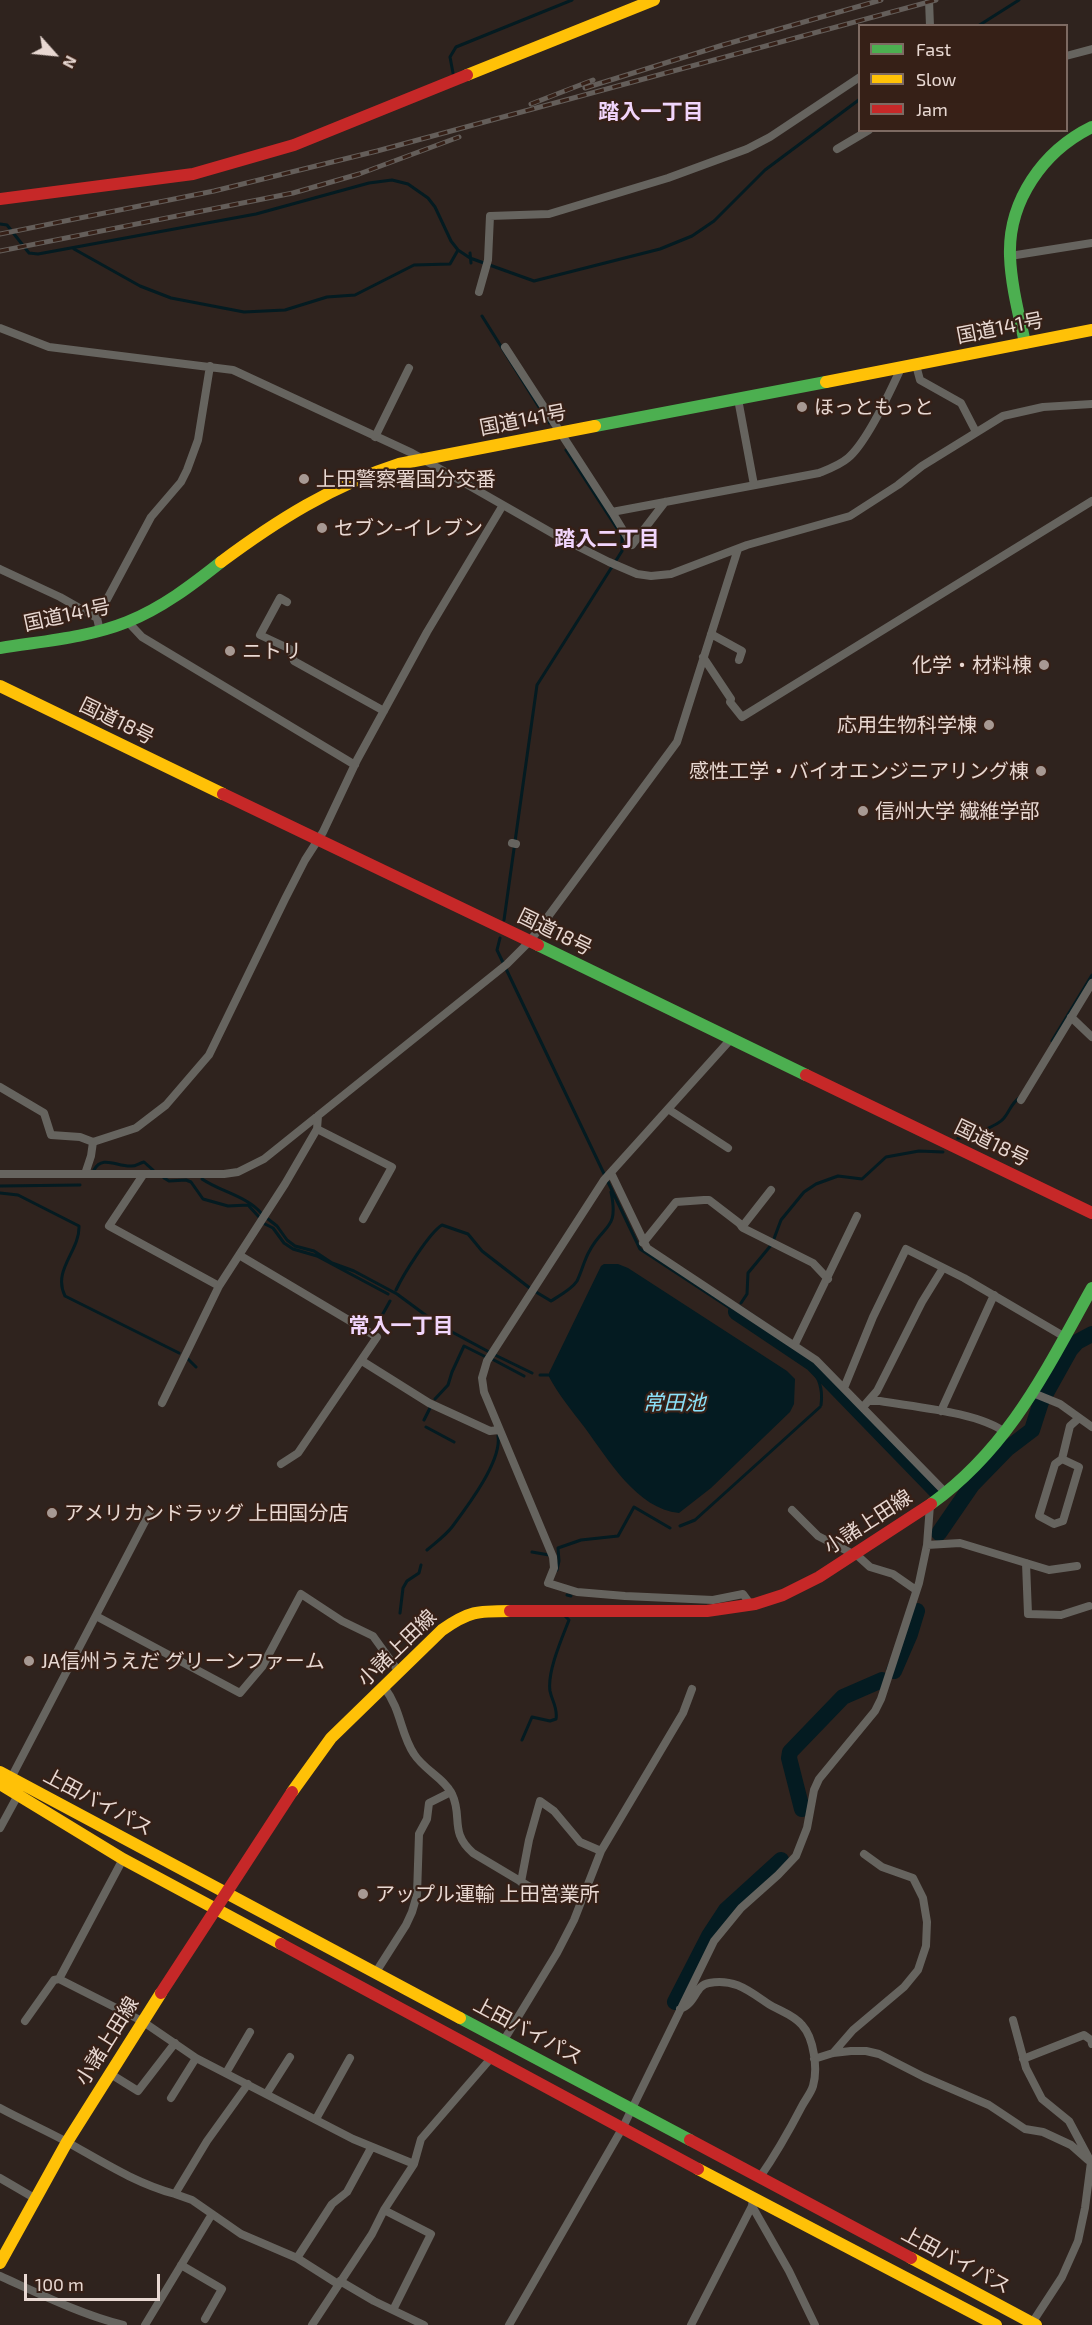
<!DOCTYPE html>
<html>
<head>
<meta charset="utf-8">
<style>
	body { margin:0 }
	#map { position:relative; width:1092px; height:2325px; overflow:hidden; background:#2f231e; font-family:"Exo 2",sans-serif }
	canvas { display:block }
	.legend { position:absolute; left:858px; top:24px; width:210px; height:108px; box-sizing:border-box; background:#362017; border:2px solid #7d6a62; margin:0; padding:8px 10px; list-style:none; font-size:18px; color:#e8d8d2 }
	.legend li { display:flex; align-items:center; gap:12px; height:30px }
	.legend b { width:30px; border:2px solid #7d6a62 }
	.north { position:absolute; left:24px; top:24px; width:60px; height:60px; -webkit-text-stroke:4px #362017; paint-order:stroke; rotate:117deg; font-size:16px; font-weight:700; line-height:24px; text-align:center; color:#e8d8d2 }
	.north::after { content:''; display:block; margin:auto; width:21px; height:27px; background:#e8d8d2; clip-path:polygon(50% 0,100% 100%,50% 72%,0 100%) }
	.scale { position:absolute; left:24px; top:2274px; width:136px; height:27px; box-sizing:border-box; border:3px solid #e8d8d2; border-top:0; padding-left:8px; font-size:18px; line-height:21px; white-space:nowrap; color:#e8d8d2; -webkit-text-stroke:4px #362017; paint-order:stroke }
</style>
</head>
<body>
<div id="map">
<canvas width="1092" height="2325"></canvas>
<ul class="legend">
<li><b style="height:8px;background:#4caf50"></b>Fast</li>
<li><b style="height:8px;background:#ffc107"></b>Slow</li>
<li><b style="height:8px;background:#c62828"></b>Jam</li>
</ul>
<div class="north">N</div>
<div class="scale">100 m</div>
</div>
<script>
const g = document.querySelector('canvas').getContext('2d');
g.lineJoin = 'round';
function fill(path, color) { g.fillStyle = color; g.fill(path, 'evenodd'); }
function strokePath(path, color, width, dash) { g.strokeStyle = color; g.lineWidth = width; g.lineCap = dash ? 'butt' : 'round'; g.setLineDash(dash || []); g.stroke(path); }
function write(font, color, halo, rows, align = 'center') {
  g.font = font + ' "Exo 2","Noto Sans JP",sans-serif'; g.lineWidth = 4.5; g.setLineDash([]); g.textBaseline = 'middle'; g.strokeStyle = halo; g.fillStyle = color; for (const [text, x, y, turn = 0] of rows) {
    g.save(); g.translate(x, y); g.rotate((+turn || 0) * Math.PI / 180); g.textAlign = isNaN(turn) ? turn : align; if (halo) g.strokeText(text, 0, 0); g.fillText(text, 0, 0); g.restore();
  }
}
fill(new Path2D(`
	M604,1264H618L628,1268L787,1371L795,1379L794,1404L790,1412L711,1488L679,1513C637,1509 608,1459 585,1428C572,1411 558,1394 548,1375L601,1266Z`), '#041b21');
strokePath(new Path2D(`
	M978,26L1019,0
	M453,73L450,57L456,47L572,0
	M0,224L7,225L29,253L38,254L256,214L369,183L392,180L408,184L428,198L435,207L451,241L458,250L470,258L534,281L660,249L692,236L714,221L765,170L860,99
	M74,249L140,286L171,298L244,312L285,310L327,297L355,295L414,265L450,264L458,250
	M470,253L471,263
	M482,316L549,423
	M504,920L537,685L622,551V536L566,450
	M500,938L497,950L640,1249L736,1312
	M1052,1041L1092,975
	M958,1138C966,1139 999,1125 1004,1118C1010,1111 1010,1105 1019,1098
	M94,1170C102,1155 116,1166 130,1166C135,1167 139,1163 144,1162L153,1170
	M164,1178L169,1181L186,1180L191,1182L203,1199L228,1206L248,1205L259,1217
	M202,1179C221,1192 247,1196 262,1214
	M0,1186L80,1185
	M0,1193L18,1195L79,1226C80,1251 52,1270 65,1296L179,1353
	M268,1219L277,1226L287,1240L295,1246L314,1251L332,1263L354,1271L397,1294L439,1325L491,1353
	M265,1224L273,1228L284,1243L293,1249L317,1256L388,1294
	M396,1290C403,1275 429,1233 442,1225L468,1234L482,1251L531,1289
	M536,1292L551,1301C559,1296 572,1289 577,1281C582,1271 584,1260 590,1250C604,1224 619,1230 611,1192
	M741,1303L747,1294L748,1273L772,1244L781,1220L804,1192L816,1184L838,1176L862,1179L886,1157L919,1151L943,1152
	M375,1328L390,1301
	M495,1355L532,1373
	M802,1356C815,1373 824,1382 821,1405
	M186,1357L196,1367
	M492,1359L524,1376
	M540,1375H548
	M435,1399L448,1385L452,1372L464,1346L488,1358
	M424,1420L430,1408
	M426,1427L454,1442
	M680,1526L695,1520L820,1407
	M427,1550C435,1543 445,1536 452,1527C467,1507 502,1461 498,1436
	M532,1552L549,1555
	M557,1570L559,1561L558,1548L581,1540L618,1536L634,1507L670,1528
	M567,1595L571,1596
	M400,1613L403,1588L407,1581L419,1573L421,1565
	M522,1740L532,1717L550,1721L556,1719C558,1708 552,1701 550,1691C547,1672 562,1638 569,1620L565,1616`), '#041b21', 3);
strokePath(new Path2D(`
	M736,1312L812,1363L938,1493
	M939,1533L972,1485L1007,1449L1032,1430L1041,1402L1070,1350L1077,1342L1092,1334
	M894,1671L910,1634L917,1611
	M802,1809L789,1758L790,1752L843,1697L882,1680
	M675,2002L709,1936L726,1910L781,1860`), '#041b21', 16);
strokePath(new Path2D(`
	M929,0L930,26
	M1066,56L1092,49
	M837,149L869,130
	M1010,256L1092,243
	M479,292L488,260L490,216L549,214L668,178L747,149L770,137L860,77
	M0,328L49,347L233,370L412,453L559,537L609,562L637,574L651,576L671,574L747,545L850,516L898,485L922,466L1003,416L1043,407L1092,404
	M505,347L612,512L819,473C829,469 840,465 848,458C866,443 891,390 901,368
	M916,365L920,380L961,403L976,432
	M738,399L754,485
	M375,437L409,368
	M612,512L632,545L665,502
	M0,569L60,597L97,618
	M287,602L280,598L260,635L290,649L294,661L384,711
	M128,622L142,637L355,765
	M100,631L97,618L151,517L181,482L187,470L198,440L210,366
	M711,634L742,651L739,660
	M703,657L731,699L730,702L742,717L1092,501
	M512,843L516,844
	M1071,1017L1092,1037
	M731,1039L604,1180L487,1361L482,1378L484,1392L553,1557L554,1568L548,1583L577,1592L625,1596L713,1600L743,1594L751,1605
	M0,1087L44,1113L51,1135L80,1137L93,1142
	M1021,1100L1092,983
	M668,1109L728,1148
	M317,1129L392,1167L363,1219
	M611,1173L647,1248L816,1360L946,1493
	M0,1174H224L238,1172L264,1159L507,964L530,941L677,742L738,549
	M85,1174L91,1156L93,1142L136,1128L166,1105L209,1055L285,899L305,860L323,832L357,760L427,632L503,505
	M143,1175L109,1226L219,1286
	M742,1227L771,1190
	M643,1243L676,1202L704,1200H709L739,1223L743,1228L813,1263L828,1279
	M239,1255L377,1337L298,1453L281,1464
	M795,1344L857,1216
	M362,1361L429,1403L490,1431L499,1430
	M844,1388L873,1317L906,1249L964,1278L1065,1337
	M1033,1393L1060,1404L1092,1427
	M870,1401H880C914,1407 979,1412 1006,1433
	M162,1403L219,1286L285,1184L317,1129L318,1116
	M863,1407L877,1391L922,1302L943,1268
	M941,1411L994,1295
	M1062,1459L1079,1467L1063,1521L1054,1524L1039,1516L1055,1464L1062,1459L1070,1426L1079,1418
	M792,1510L818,1536L859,1557L870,1567L893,1574L916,1590
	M927,1545L960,1543L1049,1570L1077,1566
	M1026,1563L1028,1614L1061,1615L1089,1606
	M96,1616L240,1693L262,1667L301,1594L342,1621L373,1636L399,1672
	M384,1687C402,1711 400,1733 414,1754C424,1770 444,1778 452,1794C463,1817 449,1832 473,1853L530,1887L584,1898
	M11,1778L150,1512
	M0,1828L18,1795
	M521,1882L529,1840L540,1801L554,1811L580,1842L601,1851
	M376,1972L406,1925L412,1912L417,1895L419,1834L427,1819L429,1803L451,1792
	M59,1979L142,2021L196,2058L353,2139L414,2164
	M680,2009C696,2004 695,1985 709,1983C734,1978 749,1991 767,2003C779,2011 793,2014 802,2025C814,2038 818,2069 813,2086C811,2093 805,2100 802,2106C789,2131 776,2154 760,2177
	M1013,2020L1026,2068L1042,2099L1069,2121L1091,2162L1085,2208L1078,2241L1062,2277L1032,2323
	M25,2021L54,1980L59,1979L123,1859
	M504,2040L557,1953L574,1920L601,1851L683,1713L692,1689
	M833,2053L853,2030L904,1987L918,1970L926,1946L927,1922L923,1898L913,1878L882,1867L864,1854
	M814,2059L833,2053L851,2051H866L879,2054L924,2077L989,2105L1025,2129L1043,2132L1071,2145L1088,2160
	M1023,2059L1084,2035L1091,2040L1092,2044
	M109,2073L138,2091L175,2043
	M226,2073L250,2032
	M267,2093L290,2057
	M171,2098L196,2058
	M0,2108C22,2120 45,2130 67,2142C103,2162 135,2183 175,2194L207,2141L248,2084
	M316,2119L350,2058
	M0,2178L36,2199
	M175,2194L192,2200L241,2234L297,2258L338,2284
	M752,2206L789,2271L815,2325
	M384,2210L431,2234L393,2310
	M297,2258L332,2204L347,2192L371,2148
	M181,2265L222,2289L205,2319
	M0,2276C40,2294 80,2314 123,2325
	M340,2281L374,2301L424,2325
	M145,2325L212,2214
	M312,2325L372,2234L384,2210L414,2164L421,2139L492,2057
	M509,2325L623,2127L714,1941L741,1908L778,1875L796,1856L807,1828L814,1790L819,1779L875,1711L881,1699L919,1583L927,1545L930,1505
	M691,2325L752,2206L753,2198`), '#66645f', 8);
strokePath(new Path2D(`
	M1025,343C1019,315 1011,285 1010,256C1008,201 1043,151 1092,127
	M595,426L826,382
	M0,648C43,641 87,638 127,622C162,608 192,585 221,562
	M538,945L806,1075
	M931,1504C1010,1447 1046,1370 1092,1288
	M460,2018L690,2140`), '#4caf50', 12);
strokePath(new Path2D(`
	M467,75L654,0
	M826,382L1092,330
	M221,562C276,521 333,485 399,464L595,426
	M0,686L223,794
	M0,1772L460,2018
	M0,1784L123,1859L281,1944
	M292,1792L331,1738L442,1630C469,1611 477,1611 510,1611
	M698,2169L996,2325
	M911,2258L1036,2325
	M0,2263L67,2142L161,1993`), '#ffc107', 12);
strokePath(new Path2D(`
	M0,199L193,174L294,145L467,75
	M223,794L538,945
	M806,1075L1092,1213
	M510,1611H707L755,1604L783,1595L819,1577L931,1504
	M281,1944L698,2169
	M161,1993L292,1792
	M690,2140L911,2258`), '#c62828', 12);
const rail = new Path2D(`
	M585,88L723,45L881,0
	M531,104L593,80
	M0,234L214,191L377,151L936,0
	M0,251L293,193L359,174L459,137`);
strokePath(rail, '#645e5a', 5);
strokePath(rail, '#362017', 3, [9]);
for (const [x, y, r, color] of [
	[802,407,6,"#a79993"],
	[304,479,6,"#a79993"],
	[322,528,6,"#a79993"],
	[230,651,6,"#a79993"],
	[1044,665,6,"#a79993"],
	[989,725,6,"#a79993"],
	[1041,771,6,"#a79993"],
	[863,811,6,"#a79993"],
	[52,1513,6,"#a79993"],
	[29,1661,6,"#a79993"],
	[363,1894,6,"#a79993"]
]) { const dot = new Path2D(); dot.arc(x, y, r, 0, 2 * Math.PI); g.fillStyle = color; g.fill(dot); strokePath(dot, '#362017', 2); }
write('20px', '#e8d8d2', '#362017', [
	["国道141号",1000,328,-11],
	["国道141号",523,420,-11],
	["国道141号",67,615,-12],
	["国道18号",117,721,26],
	["国道18号",555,932,26],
	["国道18号",992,1143,26],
	["小諸上田線",868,1522,-33],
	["小諸上田線",397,1648,-44],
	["上田バイパス",98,1802,28],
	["上田バイパス",528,2031,28],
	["小諸上田線",107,2041,-58],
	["上田バイパス",956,2260,28]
]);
write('20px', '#e8d8d2', '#362017', [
	["ほっともっと",814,407],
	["上田警察署国分交番",316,479],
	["セブン-イレブン",334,528],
	["ニトリ",242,651],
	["化学・材料棟",1032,665,"right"],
	["応用生物科学棟",977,725,"right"],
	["感性工学・バイオエンジニアリング棟",1029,771,"right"],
	["信州大学 繊維学部",875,811],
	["アメリカンドラッグ 上田国分店",64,1513],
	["JA信州うえだ グリーンファーム",41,1661],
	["アップル運輸 上田営業所",375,1894]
], 'left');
write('bold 21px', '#f1d5fb', '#362017', [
	["踏入一丁目",651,112],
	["踏入二丁目",607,539],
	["常入一丁目",401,1326]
]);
write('italic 21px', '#8be1f9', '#362017', [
	["常田池",674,1403]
]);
</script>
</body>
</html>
